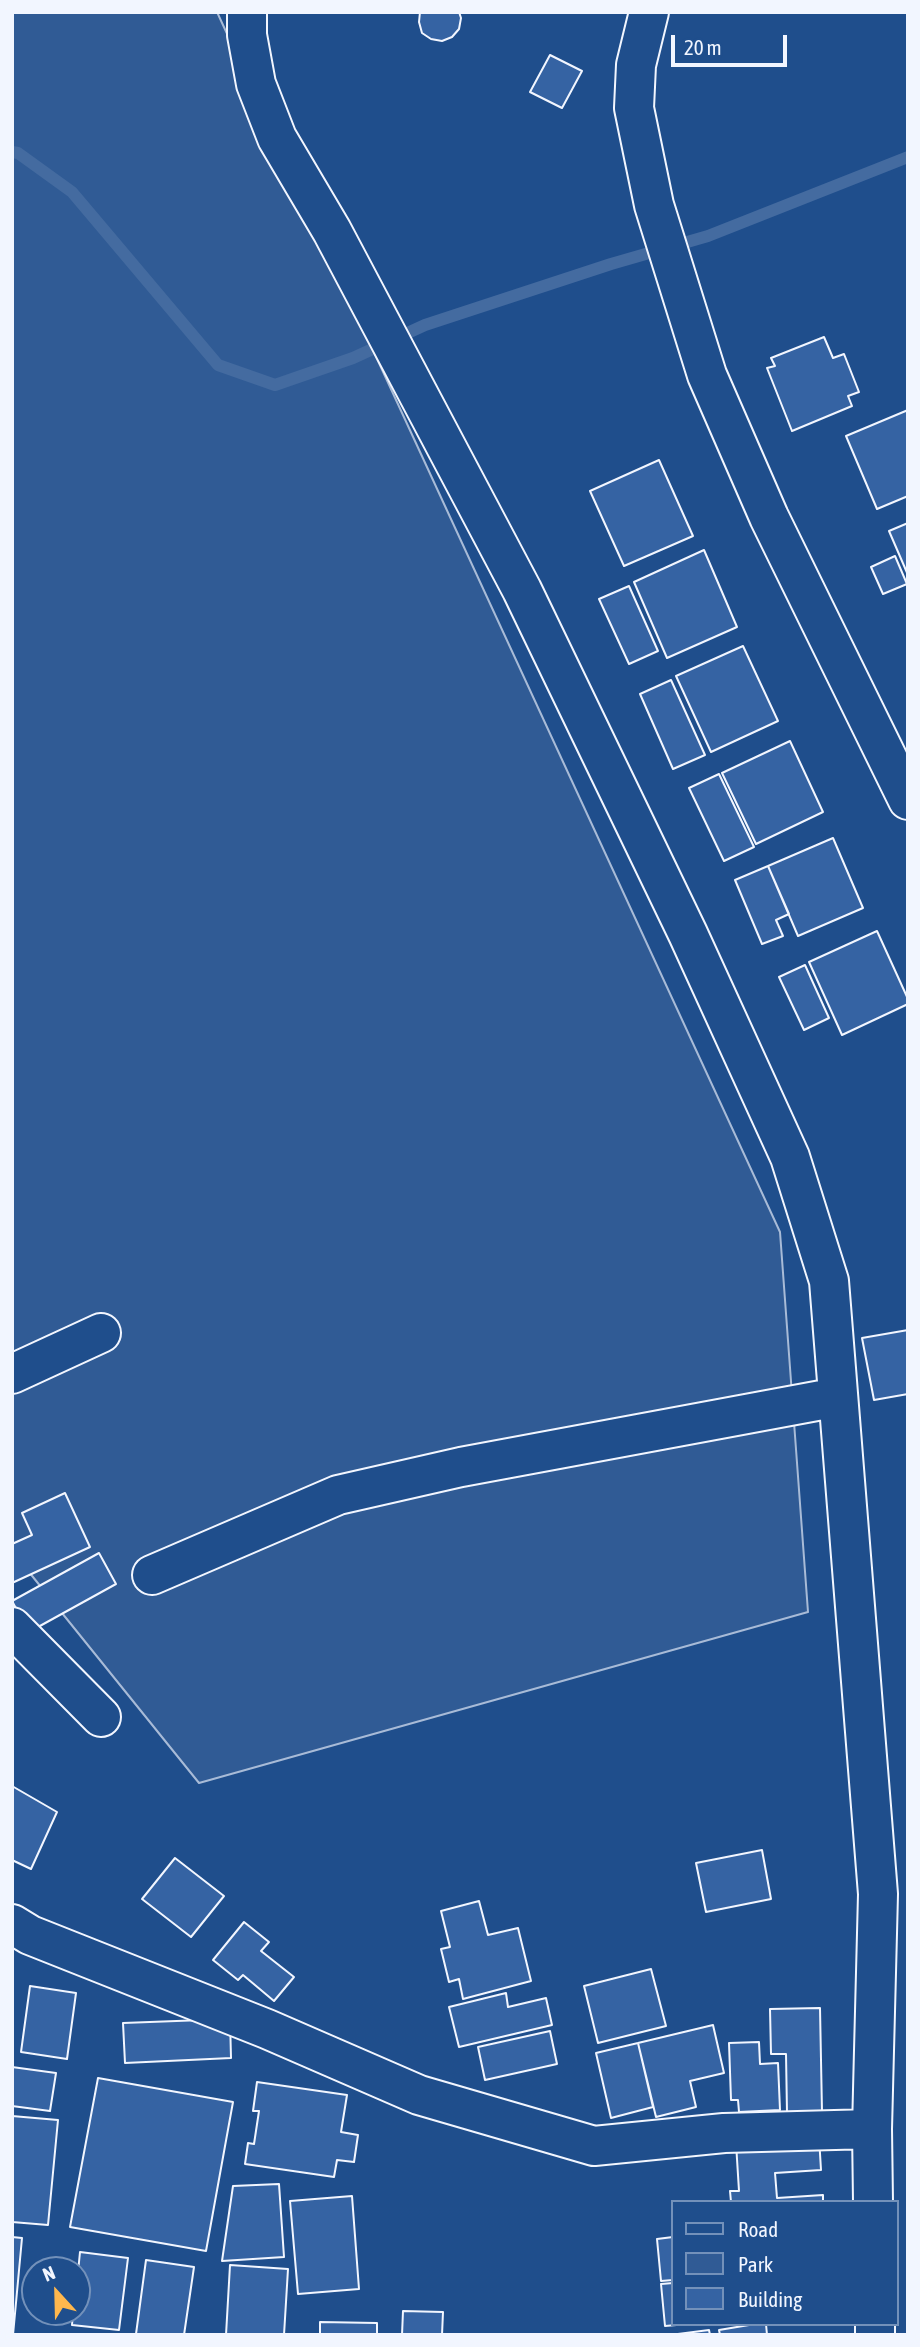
<!DOCTYPE html>
<html>
<head>
<meta charset="utf-8">
<style>
	body { margin:0 }
	#map { position:relative; width:920px; height:2347px; overflow:hidden; background:#1f4e8c; font-family:"Asap Condensed",sans-serif }
	canvas { display:block }
	.frame { position:absolute; inset:0; border:14px solid #f2f6ff; pointer-events:none }
	.legend { position:absolute; left:671px; top:2200px; width:228px; height:126px; box-sizing:border-box; background:#1f4e8c; border:2px solid #7391ba; margin:0; padding:9px 12px; list-style:none; font-size:21px; color:#f2f6ff }
	.legend li { display:flex; align-items:center; gap:14px; height:35px }
	.legend b { width:35px; border:2px solid #7391ba }
	.north { position:absolute; left:21px; top:2256px; width:70px; height:70px; box-sizing:border-box; background:#1f4e8c; border:2px solid #7391ba; border-radius:50%; rotate:338deg; font-size:19px; font-weight:700; line-height:28px; text-align:center; color:#f2f6ff }
	.north::after { content:''; display:block; margin:auto; width:24px; height:32px; background:#ffb74d; clip-path:polygon(50% 0,100% 100%,50% 72%,0 100%) }
	.scale { position:absolute; left:671px; top:35px; width:116px; height:32px; box-sizing:border-box; border:4px solid #f2f6ff; border-top:0; padding-left:9px; font-size:21px; line-height:24px; white-space:nowrap; color:#f2f6ff; -webkit-text-stroke:5px #1f4e8c; paint-order:stroke }
</style>
</head>
<body>
<div id="map">
<canvas width="920" height="2347"></canvas>
<div class="frame"></div>
<ul class="legend">
<li><b style="height:9px;background:#1f4e8c"></b>Road</li>
<li><b style="height:19px;background:#305b95"></b>Park</li>
<li><b style="height:19px;background:#3563a3"></b>Building</li>
</ul>
<div class="north">N</div>
<div class="scale">20 m</div>
</div>
<script>
const g = document.querySelector('canvas').getContext('2d');
g.lineJoin = 'round';
function fill(path, color) { g.fillStyle = color; g.fill(path, 'evenodd'); }
function strokePath(path, color, width, dash) { g.strokeStyle = color; g.lineWidth = width; g.lineCap = dash ? 'butt' : 'round'; g.setLineDash(dash || []); g.stroke(path); }
const green = new Path2D(`
	M12,12H217L780,1232L808,1612L199,1783L12,1551Z`);
fill(green, '#305b95');
strokePath(green, '#a8bbd7', 2);
strokePath(new Path2D(`
	M12,152L18,153L72,192L218,365L275,385L353,358L425,325L611,264L708,236L908,157`), '#446ba0', 12);
const building = new Path2D(`
	M420,12H459L461,18L459,29L452,37L442,41L431,39L422,33L419,22Z
	M550,55L582,71L562,108L530,92Z
	M824,337L833,358L844,354L859,392L848,396L852,406L792,431L767,368L775,366L771,358Z
	M908,410V496L877,509L846,436Z
	M659,460L693,536L624,566L590,491Z
	M908,523V575L889,531Z
	M704,550L737,627L667,658L634,582Z
	M895,556L907,584L883,594L871,567Z
	M629,586L658,651L629,664L599,599Z
	M743,646L778,721L711,752L676,676Z
	M671,680L705,755L673,769L640,694Z
	M790,741L823,812L756,844L722,773Z
	M719,774L754,847L724,861L689,788Z
	M833,838L863,908L798,936L768,866Z
	M768,866L789,914L776,920L783,936L762,944L735,880Z
	M877,931L908,999V1004L842,1035L809,962Z
	M805,965L829,1018L804,1030L779,977Z
	M908,1330V1394L874,1400L862,1338Z
	M65,1493L90,1547L12,1583V1544L32,1535L22,1513Z
	M99,1553L116,1584L29,1632L12,1601Z
	M12,1786L57,1812L31,1869L12,1860Z
	M762,1850L771,1899L706,1912L696,1863Z
	M175,1858L224,1896L191,1937L142,1899Z
	M479,1901L488,1935L518,1928L531,1981L463,1999L459,1979L449,1982L441,1949L450,1947L441,1911Z
	M244,1922L269,1942L261,1951L294,1977L274,2001L243,1975L238,1980L213,1960Z
	M651,1969L666,2026L598,2043L584,1986Z
	M30,1986L76,1993L67,2059L21,2052Z
	M506,1993L508,2007L546,1998L552,2025L459,2047L449,2007Z
	M820,2008L822,2112L787,2113L786,2054H771L770,2009Z
	M230,2019L231,2058L125,2063L123,2023Z
	M713,2025L724,2073L690,2081L696,2107L656,2117L638,2043Z
	M550,2031L557,2064L485,2080L478,2047Z
	M759,2042L760,2064L778,2063L780,2110L739,2112L738,2100H731L729,2043Z
	M638,2043L653,2107L611,2118L596,2053Z
	M12,2067L56,2073L50,2111L12,2106Z
	M98,2078L233,2102L206,2251L70,2227Z
	M257,2082L347,2095L341,2132L358,2135L354,2162L337,2160L334,2177L245,2164L248,2143L254,2144L259,2111H253Z
	M12,2116L58,2120L48,2225L12,2222Z
	M819,2137L821,2170L775,2173L777,2198L823,2195V2202H731L730,2191H739L736,2143Z
	M279,2184L284,2257L222,2261L233,2186Z
	M352,2196L359,2289L298,2294L290,2201Z
	M12,2237L22,2238L13,2335H12Z
	M673,2237V2280L661,2281L657,2239Z
	M80,2252L128,2258L119,2330L72,2325L73,2312H77V2282Z
	M146,2260L194,2267L184,2335L136,2334Z
	M230,2265L288,2269L284,2335H226Z
	M673,2283V2324H688L665,2326L661,2284Z
	M403,2311L443,2312L442,2335H402Z
	M320,2322L377,2323V2335H320Z
	M755,2324H766L767,2335H720L719,2330Z
	M709,2330L710,2335H670Z`);
fill(building, '#3563a3');
strokePath(building, '#f2f6ff', 2);
const minor = new Path2D(`
	M247,12V35L256,84L277,138L332,231L522,590L688,934L790,1157L829,1281L878,1894L872,2129L873,2202
	M649,12L636,65L634,108L654,205L707,375L769,517L908,800
	M12,1374L101,1333
	M152,1575L338,1495L461,1467L838,1397
	M12,1627L101,1717
	M12,1924L30,1935L267,2029L419,2095L594,2146L724,2133L872,2129
	M875,2324V2335`);
strokePath(minor, '#f2f6ff', 42);
strokePath(minor, '#1f4e8c', 38);
</script>
</body>
</html>
